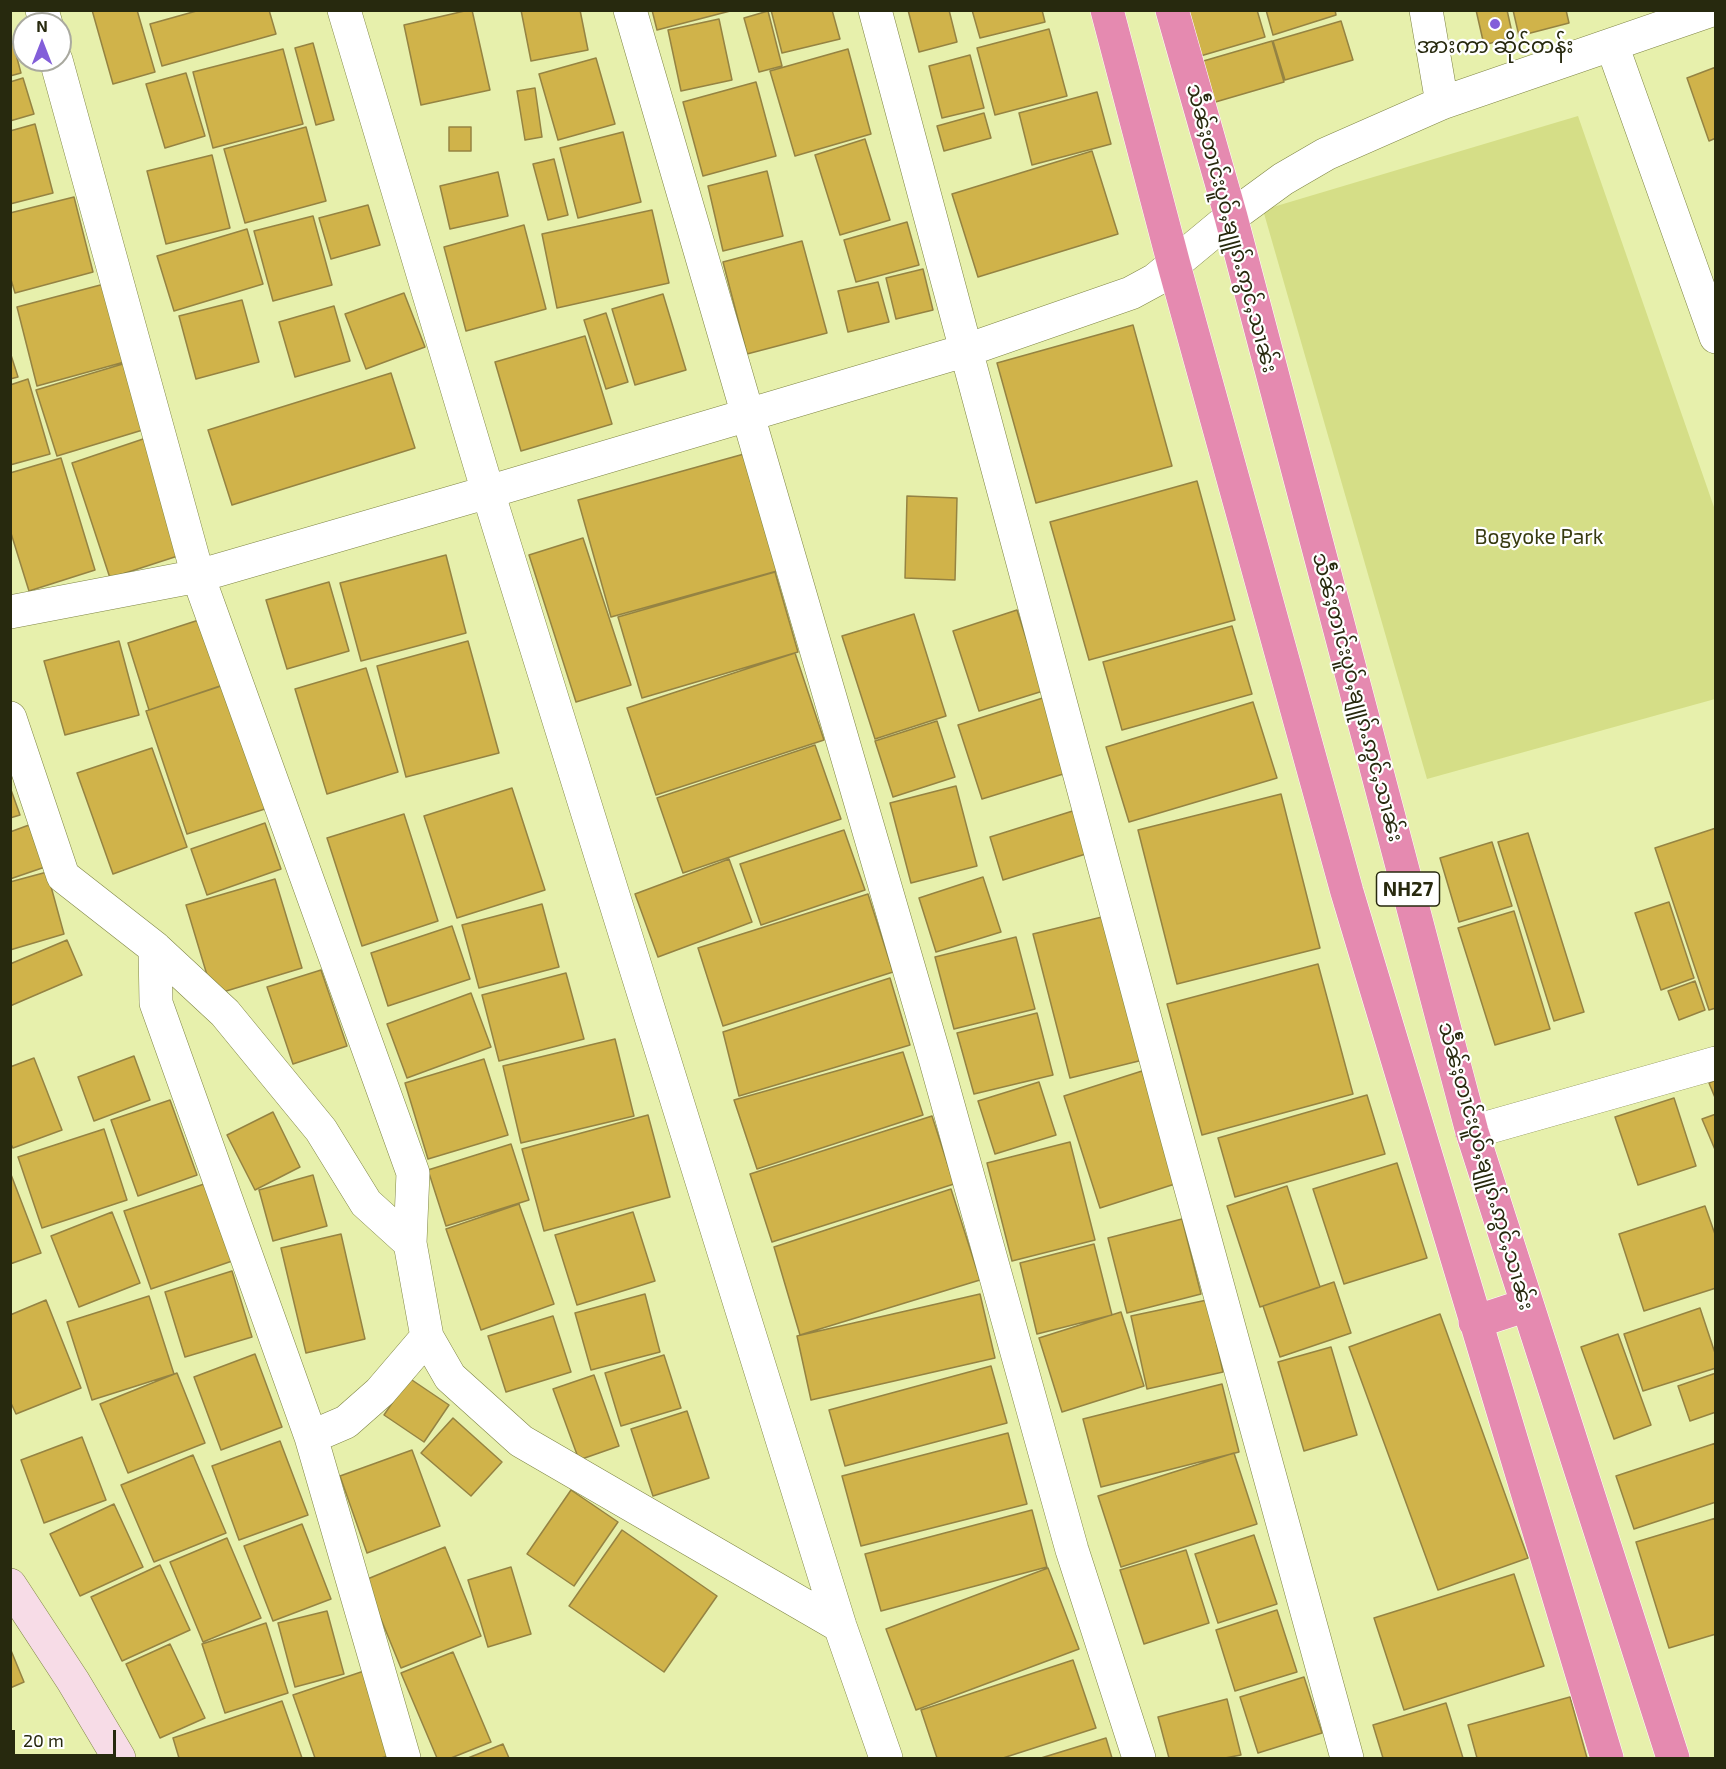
<!DOCTYPE html>
<html>
<head>
<meta charset="utf-8">
<style>
	body { margin:0 }
	#map { position:relative; width:1726px; height:1769px; overflow:hidden; background:#e7f0ac; font-family:"Exo 2",sans-serif }
	canvas { display:block }
	.frame { position:absolute; inset:0; border:12px solid #27290e; pointer-events:none }
	.north { position:absolute; left:12px; top:12px; width:60px; height:60px; box-sizing:border-box; background:#fff; border:2px solid #a9a99f; border-radius:50%; rotate:0deg; font-size:16px; font-weight:700; line-height:24px; text-align:center; color:#27290e }
	.north::after { content:''; display:block; margin:auto; width:21px; height:27px; background:#835ed9; clip-path:polygon(50% 0,100% 100%,50% 72%,0 100%) }
	.scale { position:absolute; left:12px; top:1730px; width:104px; height:27px; box-sizing:border-box; border:3px solid #27290e; border-top:0; padding-left:8px; font-size:18px; line-height:21px; white-space:nowrap; color:#27290e; -webkit-text-stroke:4px #fff; paint-order:stroke }
</style>
</head>
<body>
<div id="map">
<canvas width="1726" height="1769"></canvas>
<div class="frame"></div>
<div class="north">N</div>
<div class="scale">20 m</div>
</div>
<script>
const g = document.querySelector('canvas').getContext('2d');
g.lineJoin = 'round';
function fill(path, color) { g.fillStyle = color; g.fill(path, 'evenodd'); }
function strokePath(path, color, width, dash) { g.strokeStyle = color; g.lineWidth = width; g.lineCap = dash ? 'butt' : 'round'; g.setLineDash(dash || []); g.stroke(path); }
function write(font, color, halo, rows, align = 'center') {
  g.font = font + ' "Exo 2","Noto Sans Myanmar",sans-serif'; g.lineWidth = 4.5; g.setLineDash([]); g.textBaseline = 'middle'; g.strokeStyle = halo; g.fillStyle = color; for (const [text, x, y, turn = 0] of rows) {
    g.save(); g.translate(x, y); g.rotate((+turn || 0) * Math.PI / 180); g.textAlign = isNaN(turn) ? turn : align; if (halo) g.strokeText(text, 0, 0); g.fillText(text, 0, 0); g.restore();
  }
}
fill(new Path2D(`
	M1578,116L1715,510V699L1427,779L1263,210Z`), '#d5de87');
const building = new Path2D(`
	M92,10H137L155,72L113,84Z
	M200,10H269L276,34L162,66L150,24Z
	M469,10H472L490,90L421,105L404,25Z
	M521,10H580L588,50L531,61Z
	M652,10H734L657,30Z
	M771,10H832L840,39L782,53Z
	M908,10H949L957,42L919,52Z
	M972,10H1042L1045,22L980,38Z
	M1182,10H1257L1265,37L1197,57Z
	M1266,10H1335L1336,15L1273,35Z
	M1476,10H1507L1513,37L1484,45Z
	M1513,10H1566L1569,23L1519,36Z
	M768,11L782,66L759,72L744,18Z
	M719,19L732,80L681,91L668,30Z
	M1341,21L1353,60L1285,80L1273,41Z
	M1049,29L1067,96L995,115L977,48Z
	M1272,41L1284,82L1212,103L1200,62Z
	M13,43L21,73L10,76V44Z
	M313,43L334,120L316,125L295,48Z
	M283,49L303,124L213,148L193,72Z
	M848,49L871,134L795,156L770,71Z
	M970,55L984,108L942,118L929,66Z
	M596,58L615,124L558,140L539,74Z
	M1716,67V138L1709,141L1687,78Z
	M186,73L205,136L165,148L146,84Z
	M23,78L34,114L10,121V82Z
	M756,82L776,156L703,176L683,102Z
	M535,88L542,137L525,140L517,91Z
	M1097,92L1111,144L1032,165L1019,113Z
	M984,113L991,138L944,151L937,126Z
	M35,124L53,193L10,204V131Z
	M306,127L326,201L245,223L224,149Z
	M449,127H471V151H449Z
	M623,132L641,202L578,218L560,148Z
	M865,139L890,220L840,235L815,155Z
	M1092,151L1118,234L978,277L952,194Z
	M212,155L230,228L166,244L147,171Z
	M554,159L568,215L548,220L533,164Z
	M767,171L783,236L723,251L708,186Z
	M498,172L508,216L450,229L440,186Z
	M74,197L93,272L15,293L10,276V213Z
	M368,205L380,245L331,259L319,218Z
	M652,210L669,283L557,308L542,234Z
	M313,216L332,285L273,301L254,231Z
	M907,222L919,265L856,282L844,240Z
	M524,225L546,309L466,331L444,247Z
	M247,229L263,284L174,311L157,256Z
	M802,241L827,333L747,354L723,262Z
	M923,269L933,310L896,319L886,278Z
	M878,282L889,322L848,332L838,291Z
	M108,283L128,361L37,386L17,307Z
	M404,293L425,347L366,369L345,314Z
	M663,294L686,370L635,385L612,309Z
	M242,300L259,362L196,379L179,316Z
	M334,306L350,361L295,377L279,322Z
	M606,313L628,382L606,389L584,320Z
	M1133,325L1172,466L1036,503L997,363Z
	M585,336L612,424L521,451L495,362Z
	M10,352L18,377L10,379Z
	M126,363L146,429L57,456L36,390Z
	M391,373L415,448L232,505L208,430Z
	M28,379L50,454L10,465V385Z
	M152,436L190,552L110,578L72,463Z
	M744,454L777,571L611,617L578,500Z
	M61,458L95,570L29,591L10,530V473Z
	M1197,481L1235,620L1089,660L1050,522Z
	M907,496L957,498L955,580L905,578Z
	M583,538L631,685L576,702L529,555Z
	M446,555L466,633L361,661L340,583Z
	M775,572L798,652L642,698L618,617Z
	M329,582L349,651L287,669L266,600Z
	M1017,610L1043,691L979,711L953,631Z
	M914,614L946,716L875,739L842,636Z
	M208,617L230,683L149,710L128,643Z
	M1232,626L1252,694L1122,730L1103,662Z
	M119,641L139,715L65,735L44,661Z
	M468,641L499,753L406,777L377,666Z
	M795,653L824,740L656,795L627,708Z
	M366,668L398,772L327,794L295,689Z
	M229,683L271,807L187,834L146,711Z
	M1049,696L1073,771L982,799L958,725Z
	M1253,702L1277,778L1129,822L1106,747Z
	M937,721L955,777L893,797L875,741Z
	M815,745L841,819L683,873L657,798Z
	M152,748L187,847L113,874L77,773Z
	M956,786L977,866L911,883L890,803Z
	M10,787L20,815L10,818Z
	M512,788L545,890L457,918L424,816Z
	M1281,794L1320,948L1177,984L1138,830Z
	M1079,809L1092,852L1003,880L990,837Z
	M404,814L438,921L362,946L327,838Z
	M265,823L281,869L207,895L191,849Z
	M29,825L45,867L10,879V832Z
	M1716,828V1008L1709,1010L1655,848Z
	M844,830L865,890L761,925L740,864Z
	M1528,833L1584,1012L1554,1021L1498,842Z
	M1492,842L1512,906L1459,922L1440,858Z
	M729,859L752,922L658,957L635,894Z
	M47,872L64,934L10,950V882Z
	M983,877L1001,932L936,952L919,898Z
	M275,879L302,968L213,995L186,905Z
	M868,894L893,972L723,1026L698,948Z
	M1669,902L1694,978L1661,990L1635,913Z
	M542,904L559,967L479,988L462,925Z
	M1514,911L1550,1029L1495,1045L1458,928Z
	M1114,914L1151,1058L1070,1078L1033,934Z
	M452,926L470,979L388,1006L371,953Z
	M1016,937L1035,1009L954,1029L935,957Z
	M67,940L82,975L10,1006V964Z
	M1318,964L1353,1094L1202,1135L1167,1004Z
	M321,970L347,1046L293,1064L267,987Z
	M566,973L584,1039L499,1061L482,995Z
	M890,978L910,1045L739,1096L723,1032Z
	M1695,981L1705,1010L1679,1020L1668,991Z
	M471,993L491,1047L407,1078L387,1024Z
	M1037,1013L1053,1075L974,1094L957,1033Z
	M615,1039L634,1116L521,1143L503,1066Z
	M903,1052L923,1115L757,1169L734,1100Z
	M134,1056L150,1100L94,1121L78,1077Z
	M34,1058L62,1130L13,1148L10,1143V1067Z
	M484,1059L508,1135L428,1159L405,1083Z
	M1142,1071L1178,1183L1100,1208L1064,1096Z
	M1716,1080V1100L1709,1083Z
	M1039,1082L1056,1135L995,1154L978,1101Z
	M1367,1095L1385,1154L1235,1197L1218,1138Z
	M1674,1098L1696,1166L1638,1185L1615,1117Z
	M170,1100L197,1175L138,1196L111,1120Z
	M273,1112L300,1167L255,1190L227,1135Z
	M1716,1114V1152L1702,1119Z
	M648,1115L670,1197L544,1231L522,1149Z
	M932,1116L954,1184L772,1242L750,1174Z
	M104,1129L127,1200L42,1228L18,1157Z
	M1070,1142L1095,1240L1012,1261L987,1163Z
	M511,1144L529,1200L446,1226L428,1170Z
	M1397,1163L1427,1258L1344,1284L1313,1189Z
	M10,1172L41,1253L10,1264Z
	M313,1175L327,1226L273,1241L259,1190Z
	M210,1182L238,1259L151,1289L124,1211Z
	M1287,1186L1320,1287L1260,1307L1227,1206Z
	M951,1189L980,1280L800,1335L774,1247Z
	M519,1204L554,1304L481,1330L446,1229Z
	M1705,1206L1716,1237V1288L1644,1311L1619,1234Z
	M112,1212L140,1283L79,1307L51,1236Z
	M633,1212L655,1281L577,1305L555,1235Z
	M1182,1219L1201,1294L1127,1313L1108,1238Z
	M341,1234L365,1339L306,1353L281,1248Z
	M1094,1244L1112,1315L1037,1334L1020,1263Z
	M232,1271L252,1337L185,1357L165,1292Z
	M1334,1282L1351,1333L1280,1357L1263,1306Z
	M645,1294L660,1352L591,1370L575,1313Z
	M980,1294L995,1358L811,1400L797,1336Z
	M149,1296L174,1374L92,1400L67,1322Z
	M46,1300L81,1388L16,1414L10,1401V1315Z
	M1207,1300L1223,1372L1147,1389L1131,1316Z
	M1700,1308L1716,1356V1368L1643,1391L1624,1334Z
	M1121,1312L1144,1386L1062,1412L1039,1338Z
	M1440,1314L1528,1558L1438,1590L1349,1347Z
	M553,1316L571,1372L506,1392L488,1336Z
	M1618,1334L1651,1425L1614,1439L1581,1347Z
	M1331,1347L1357,1435L1304,1451L1278,1362Z
	M255,1354L282,1427L221,1450L194,1377Z
	M664,1355L681,1408L621,1426L605,1373Z
	M991,1366L1007,1423L845,1466L829,1410Z
	M177,1373L205,1443L128,1473L100,1404Z
	M1716,1373V1412L1690,1421L1678,1386Z
	M594,1375L619,1446L579,1460L553,1389Z
	M409,1378L449,1405L424,1442L384,1415Z
	M1222,1384L1239,1452L1101,1487L1083,1419Z
	M687,1411L709,1478L653,1496L631,1429Z
	M453,1418L502,1462L471,1496L421,1453Z
	M1008,1433L1027,1504L861,1546L842,1476Z
	M82,1437L106,1500L44,1523L21,1460Z
	M280,1441L308,1515L239,1540L212,1466Z
	M1716,1443V1502L1634,1529L1616,1476Z
	M412,1450L440,1526L367,1553L340,1476Z
	M1234,1453L1257,1524L1121,1567L1098,1496Z
	M193,1455L226,1533L154,1562L121,1485Z
	M571,1490L618,1522L574,1586L527,1554Z
	M114,1504L143,1567L80,1596L50,1534Z
	M1032,1510L1047,1567L881,1611L865,1554Z
	M1716,1518V1634L1669,1648L1636,1542Z
	M302,1524L331,1599L273,1621L244,1546Z
	M622,1530L717,1596L664,1672L569,1606Z
	M1254,1535L1277,1604L1218,1623L1195,1554Z
	M227,1538L261,1618L203,1642L170,1562Z
	M445,1547L481,1636L401,1668L365,1580Z
	M1186,1550L1209,1623L1144,1644L1120,1570Z
	M160,1565L190,1630L122,1661L91,1597Z
	M511,1567L531,1634L488,1647L468,1580Z
	M1048,1568L1079,1649L916,1710L886,1629Z
	M1514,1574L1544,1666L1404,1710L1374,1618Z
	M1277,1610L1297,1672L1235,1691L1216,1630Z
	M327,1611L344,1674L295,1687L278,1623Z
	M266,1623L288,1693L225,1713L202,1644Z
	M170,1644L205,1718L160,1738L126,1664Z
	M10,1648L24,1682L10,1688Z
	M453,1652L491,1742L451,1758H437L401,1673Z
	M1073,1660L1096,1728L1003,1758H937L921,1710Z
	M364,1671L393,1755L381,1758H315L293,1695Z
	M1304,1677L1322,1733L1258,1753L1240,1697Z
	M1570,1697L1587,1758H1477L1468,1725Z
	M1227,1699L1241,1755L1225,1758H1169L1158,1717Z
	M282,1701L302,1758H179L173,1738Z
	M1446,1703L1463,1758H1383L1373,1725Z
	M1106,1738L1112,1758H1041Z
	M503,1744L509,1758H468Z`);
fill(building, '#d0b34a');
strokePath(building, '#958342', 1.5);
const street = new Path2D(`
	M42,10L46,24
	M344,10L488,492L840,1626L886,1758
	M630,10L935,1058L1072,1550L1139,1758
	M875,10L1170,1112L1347,1758
	M1426,10L1442,103
	M1612,45L1716,337
	M56,60L198,576L413,1173L410,1243
	M10,612L198,576L488,492L967,350L1131,293L1155,280L1231,217L1283,179L1326,154L1442,103L1712,10
	M10,718L63,876L155,948L225,1013L321,1130L366,1203L410,1243L427,1337L450,1377L521,1441L840,1626
	M155,948L156,1003L311,1437L404,1758
	M1472,1132L1716,1063
	M311,1437L346,1422L380,1392L427,1337`);
const secondary = new Path2D(`
	M10,1585L73,1681L119,1758`);
const highway = new Path2D(`
	M1107,10L1174,265L1347,892L1607,1758
	M1172,10L1231,217L1472,1132L1673,1758
	M1475,1322L1527,1305`);
strokePath(street, '#7f8545', 34);
strokePath(secondary, '#7f8545', 34);
strokePath(highway, '#fff', 34);
strokePath(street, '#fff', 33);
strokePath(secondary, '#f7dce7', 33);
strokePath(highway, '#e58ab0', 33);
for (const [x, y, r, color] of [
	[1495,24,6,"#835ed9"]
]) { const dot = new Path2D(); dot.arc(x, y, r, 0, 2 * Math.PI); g.fillStyle = color; g.fill(dot); strokePath(dot, '#fff', 2); }
for (const [x, y, w] of [
	[1408,889,63]
]) { const box = new Path2D(); box.roundRect(x - w / 2, y - 17, w, 34, 4.5); g.fillStyle = '#fff'; g.fill(box); strokePath(box, '#27290e', 1.5); }
write('bold 20px', '#27290e', null, [
	["NH27",1408,889]
]);
write('21px', '#27290e', '#fff', [
	["အားကာ ဆိုင်တန်း",1495,46]
]);
write('21px', '#27290e', '#fff', [
	["သဵႅၼ်ႈတၢင်းပူဝ်ႇၶျူၵ်ႉဢွင်ႇသၢၼ်း",1232,228,75],
	["သဵႅၼ်ႈတၢင်းပူဝ်ႇၶျူၵ်ႉဢွင်ႇသၢၼ်း",1358,697,75],
	["သဵႅၼ်ႈတၢင်းပူဝ်ႇၶျူၵ်ႉဢွင်ႇသၢၼ်း",1486,1166,74]
]);
write('21px', '#383b10', '#fff', [
	["Bogyoke Park",1539,537]
]);
</script>
</body>
</html>
